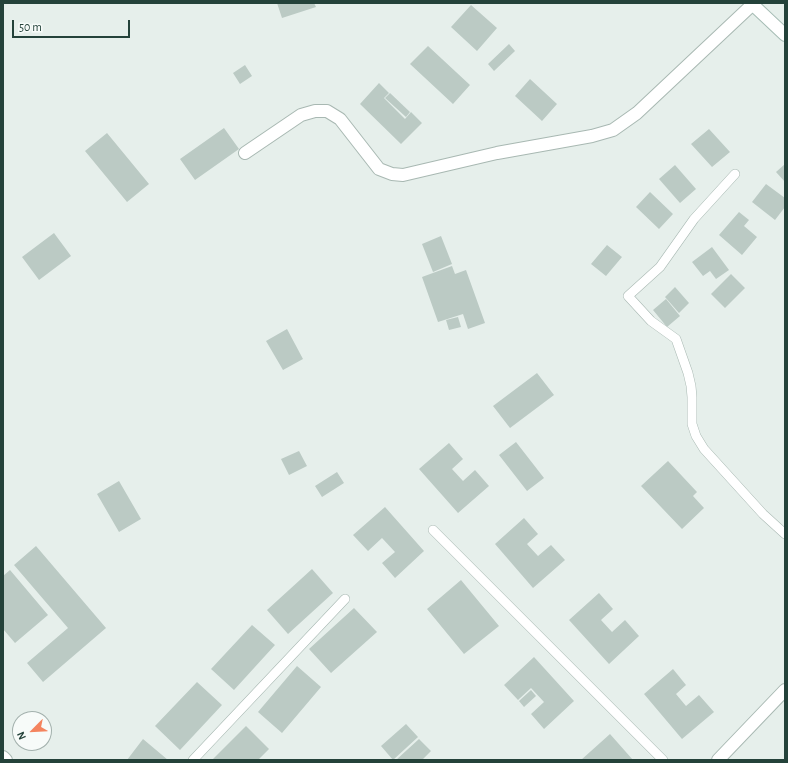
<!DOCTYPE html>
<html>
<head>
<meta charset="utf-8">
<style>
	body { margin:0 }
	#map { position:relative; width:788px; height:763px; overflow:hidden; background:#e6efeb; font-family:"Alegreya Sans",sans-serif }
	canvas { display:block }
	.frame { position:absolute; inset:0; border:4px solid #24423a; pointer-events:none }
	.north { position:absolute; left:12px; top:711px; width:40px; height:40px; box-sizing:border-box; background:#f7fbf9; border:1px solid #a3b1ad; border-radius:50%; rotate:246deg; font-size:11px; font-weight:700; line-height:16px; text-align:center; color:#24423a }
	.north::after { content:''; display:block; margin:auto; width:14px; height:18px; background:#f4845f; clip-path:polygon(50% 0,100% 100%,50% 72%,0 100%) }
	.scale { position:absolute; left:12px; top:20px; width:118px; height:18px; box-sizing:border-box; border:2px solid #24423a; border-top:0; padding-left:5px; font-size:12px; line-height:14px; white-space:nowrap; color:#24423a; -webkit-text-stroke:3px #f7fbf9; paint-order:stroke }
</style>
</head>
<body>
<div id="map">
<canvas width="788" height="763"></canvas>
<div class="frame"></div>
<div class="north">N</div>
<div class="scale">50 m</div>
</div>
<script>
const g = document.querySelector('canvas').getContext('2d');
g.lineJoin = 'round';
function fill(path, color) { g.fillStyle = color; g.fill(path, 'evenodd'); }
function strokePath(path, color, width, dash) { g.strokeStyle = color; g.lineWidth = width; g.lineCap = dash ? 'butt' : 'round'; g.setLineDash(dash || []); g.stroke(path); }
fill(new Path2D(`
	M277,3H314L316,7L282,18Z
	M471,5L497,28L477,51L451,27Z
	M509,44L515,51L494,71L488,64Z
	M428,46L470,85L453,104L410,64Z
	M245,65L252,76L240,84L233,73Z
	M530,79L557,104L542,121L515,96Z
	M379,83L389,93L384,98L405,119L411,112L422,123L401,144L360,104Z
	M390,93L410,112L406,117L385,98Z
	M224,128L239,149L195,180L180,159Z
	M709,129L730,152L712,167L691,144Z
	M107,133L149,184L127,202L85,151Z
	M785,164V182L776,172Z
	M675,165L696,189L680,203L659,179Z
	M766,184L785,198V207L775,220L752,202Z
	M650,192L673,214L659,229L636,207Z
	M739,212L749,220L744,226L757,237L742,255L719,235Z
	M54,233L71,256L39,280L22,257Z
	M441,236L452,264L433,272L422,244Z
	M607,245L622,257L606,276L591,264Z
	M712,247L729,270L716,279L710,271L703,276L692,262Z
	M452,266L455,274L466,270L485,323L468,329L463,314L438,322L422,277Z
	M731,274L745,288L725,308L711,294Z
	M675,287L689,303L679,313L665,297Z
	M666,299L680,316L667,327L653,310Z
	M458,317L461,327L449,330L446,320Z
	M287,329L303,359L283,370L266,341Z
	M537,373L554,395L510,428L493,406Z
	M516,442L544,478L527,491L499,455Z
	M449,443L463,459L452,469L463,481L475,470L489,486L458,513L419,469Z
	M299,451L307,466L289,475L281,459Z
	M668,461L697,492L693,496L704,508L682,529L641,486Z
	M337,472L344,483L322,497L315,486Z
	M119,481L141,519L119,532L97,494Z
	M385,507L424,551L395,578L382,563L395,552L382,538L368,551L353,535Z
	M524,518L538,534L527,544L538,556L551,545L565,560L533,588L495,544Z
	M36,546L106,628L43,682L27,663L68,628L14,565Z
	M312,569L333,593L288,634L267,610Z
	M10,570L48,615L15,643L3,629V576Z
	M461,580L499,626L464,654L427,609Z
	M599,593L613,609L601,620L612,632L625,620L639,636L609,664L569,620Z
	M354,608L377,632L331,673L309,649Z
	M252,625L275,645L234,690L211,669Z
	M534,657L574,701L544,729L531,714L544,702L531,688L518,700L504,685Z
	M297,666L321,687L282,733L258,712Z
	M673,669L686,685L676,694L686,706L699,695L714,712L682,739L644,694Z
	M197,682L222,705L180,750L155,726Z
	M531,690L536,696L524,707L519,701Z
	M406,724L418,737L393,760L381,746Z
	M246,726L269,749L258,760H212Z
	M610,734L633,760H581Z
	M143,739L168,760H127Z
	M419,739L431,751L422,760H396Z`), '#bbcac4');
const lane = new Path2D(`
	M735,174L694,219L660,267L628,296L651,321L676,339L688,373L691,386L692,397V424L696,436L704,449L763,514L785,534
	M433,530L663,760
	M193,760L345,599`);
const street = new Path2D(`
	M245,153L301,115L315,111H327L340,119L379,169L392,174L403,175L497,153L592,136L613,130L637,113L753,4
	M3,757L6,760
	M718,760L785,690`);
const secondary = new Path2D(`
	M751,3L785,35`);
strokePath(lane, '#a8b8b2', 10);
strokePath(street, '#a8b8b2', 14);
strokePath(secondary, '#a4bbb3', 14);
strokePath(lane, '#fff', 9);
strokePath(street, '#fff', 12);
strokePath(secondary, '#fff', 12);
</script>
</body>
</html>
